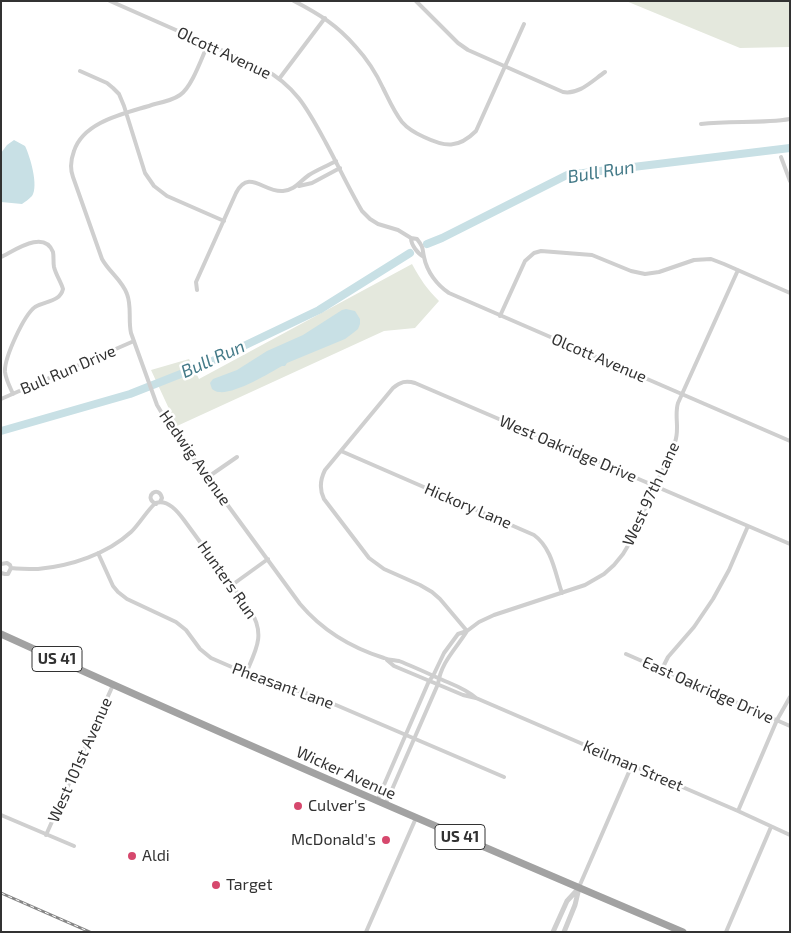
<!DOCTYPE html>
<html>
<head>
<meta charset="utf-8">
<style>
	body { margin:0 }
	#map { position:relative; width:791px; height:933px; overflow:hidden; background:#fff; font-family:"Exo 2",sans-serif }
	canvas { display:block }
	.frame { position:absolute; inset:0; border:2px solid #323232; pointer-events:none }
</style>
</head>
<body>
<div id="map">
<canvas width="791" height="933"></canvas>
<div class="frame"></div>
</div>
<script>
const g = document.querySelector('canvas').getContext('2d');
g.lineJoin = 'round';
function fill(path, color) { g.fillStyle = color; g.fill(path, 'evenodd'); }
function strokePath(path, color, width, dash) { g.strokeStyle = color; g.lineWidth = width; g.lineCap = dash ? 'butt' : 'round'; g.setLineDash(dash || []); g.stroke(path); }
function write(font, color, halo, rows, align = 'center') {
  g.font = font + ' "Exo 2",sans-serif'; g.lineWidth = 5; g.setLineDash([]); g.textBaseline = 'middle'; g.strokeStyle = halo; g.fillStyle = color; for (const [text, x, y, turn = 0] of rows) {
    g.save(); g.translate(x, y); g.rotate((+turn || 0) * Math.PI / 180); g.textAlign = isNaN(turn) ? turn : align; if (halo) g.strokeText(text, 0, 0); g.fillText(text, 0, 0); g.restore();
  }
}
fill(new Path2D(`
	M626,1H790V47L740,48Z
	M412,264C421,280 426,288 439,301L415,328L384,331L177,426L151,370L189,359L199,379Z`), '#e4e8dd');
fill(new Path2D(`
	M14,140L25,146C30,156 39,186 32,196C29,199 25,202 22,204L1,202V153L7,145Z
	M346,309L355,311L360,319V324L358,329L353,333L345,339L287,363L285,366H282C268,374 235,394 219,392C216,392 214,390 212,389L210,383L213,379L237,370L267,351L303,335L342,310Z`), '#c8e0e5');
strokePath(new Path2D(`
	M427,244L442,238L567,175L790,148
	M1,431L130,394L206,364L319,310L410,253`), '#c8e0e5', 8);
strokePath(new Path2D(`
	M110,1L262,68C296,86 308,110 326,143C338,165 349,189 362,211L370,219L378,224L398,230L411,238L417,239C424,248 422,248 424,257C427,272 437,285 449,293L790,441
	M294,1C319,14 337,25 356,47C367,59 376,73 383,88C389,100 394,112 402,122C408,129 415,133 424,137C445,147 458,149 476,131L524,24
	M416,1L458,43L468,50L563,92C579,95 592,81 605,72
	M208,44C202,57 192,87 180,95C173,100 164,102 155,104C128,113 84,120 74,151C71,159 70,169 73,177L102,259C109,272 122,280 127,294C132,307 128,320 131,333L157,405L169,425L300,604C322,630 352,648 384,658C389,660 394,660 399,661C412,666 425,672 438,678C451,684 465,688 476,698
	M80,71L107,83L113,88L119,94L124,106L145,173L154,186L167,196L224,221
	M279,79L325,18
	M701,124C730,120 760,124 790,119
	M781,157L790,181
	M299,186L312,183L340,168
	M411,238C411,245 418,254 424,257
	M1,257C14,251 44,229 53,252C54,257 53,262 54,267C56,275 61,282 63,289C60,302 45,301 35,307C24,315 4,358 5,372C6,380 10,387 13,394
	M197,290L196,282L236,193C249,168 264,193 283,191C295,190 299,182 309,175C317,170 327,166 336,161
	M500,316L525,261L534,253L541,251L592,255L631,271L645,274L659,272L694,260L711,259L724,264L790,293
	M1,399L134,341
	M341,451L534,535C552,548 555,573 562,593
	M208,477L237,457
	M156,504C142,497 159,484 162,498L160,502
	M98,553L113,586L118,592L127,599L176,622L186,630L200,649L211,658L257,678L315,696L504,777
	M1,564L7,563L10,565L11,568L8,574H5L1,573
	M11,568C20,569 29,569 38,569C71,566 107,554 131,532C138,526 151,505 156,503C168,499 178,512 184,520L250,610C266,634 256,650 246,673
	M232,585L268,559
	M467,631L440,599L432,592L420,585L384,569L369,558L324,499C319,489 320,480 325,470L393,388C400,382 406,380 415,383L790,544
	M626,654L790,726
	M387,660L394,666L463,695L476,698L738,811L790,835
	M662,669L668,657L694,627L713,599L729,570L748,526
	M377,801L429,681L433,676L444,653L458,634L467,631L479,622L494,615L585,585L604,574L614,565L623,554L629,544L675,442C680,429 674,416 678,403L738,270
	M384,804L387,801L438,684C441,662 456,649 467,631
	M738,811L777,720L790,697
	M1,815L74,846
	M46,835L113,685
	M579,887L632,765
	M366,932L416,818
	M726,932L771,827`), '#cfcfcf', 4);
strokePath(new Path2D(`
	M553,932L567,901L579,888
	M564,932L575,905L579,888`), '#cfcfcf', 5);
strokePath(new Path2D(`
	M1,634C227,737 455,835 683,932`), '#a2a2a2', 7);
const rail = new Path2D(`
	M1,893L90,932`);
strokePath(rail, '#878787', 3);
strokePath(rail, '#fff', 1, [4]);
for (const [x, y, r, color] of [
	[298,806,5,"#d6486d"],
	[386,840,5,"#d6486d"],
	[132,856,5,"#d6486d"],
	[216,885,5,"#d6486d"]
]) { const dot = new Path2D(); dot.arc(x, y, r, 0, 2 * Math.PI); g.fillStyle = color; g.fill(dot); strokePath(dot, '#fff', 2); }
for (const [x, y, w] of [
	[57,659,50],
	[460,837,50]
]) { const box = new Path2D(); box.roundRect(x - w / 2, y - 12.5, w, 25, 4); g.fillStyle = '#fff'; g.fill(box); strokePath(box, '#323232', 1); }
write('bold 15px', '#323232', null, [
	["US 41",57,659],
	["US 41",460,837]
]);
write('16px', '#323232', '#fff', [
	["Olcott Avenue",224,53,25],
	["Olcott Avenue",599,358,23],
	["Bull Run Drive",68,370,-23],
	["West Oakridge Drive",568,449,23],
	["Hedwig Avenue",195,458,55],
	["West 97th Lane",651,494,-65],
	["Hickory Lane",468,506,23],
	["Hunters Run",227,580,55],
	["Pheasant Lane",283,686,20],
	["East Oakridge Drive",708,690,24],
	["West 101st Avenue",80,760,-66],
	["Keilman Street",633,766,23],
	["Wicker Avenue",346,773,24]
]);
write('16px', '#323232', '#fff', [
	["Culver's",308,806],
	["McDonald's",376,840,"right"],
	["Aldi",142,856],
	["Target",226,885]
], 'left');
write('italic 18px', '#447a88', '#fff', [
	["Bull Run",601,172,-9],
	["Bull Run",213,359,-24]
]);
</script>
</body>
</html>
